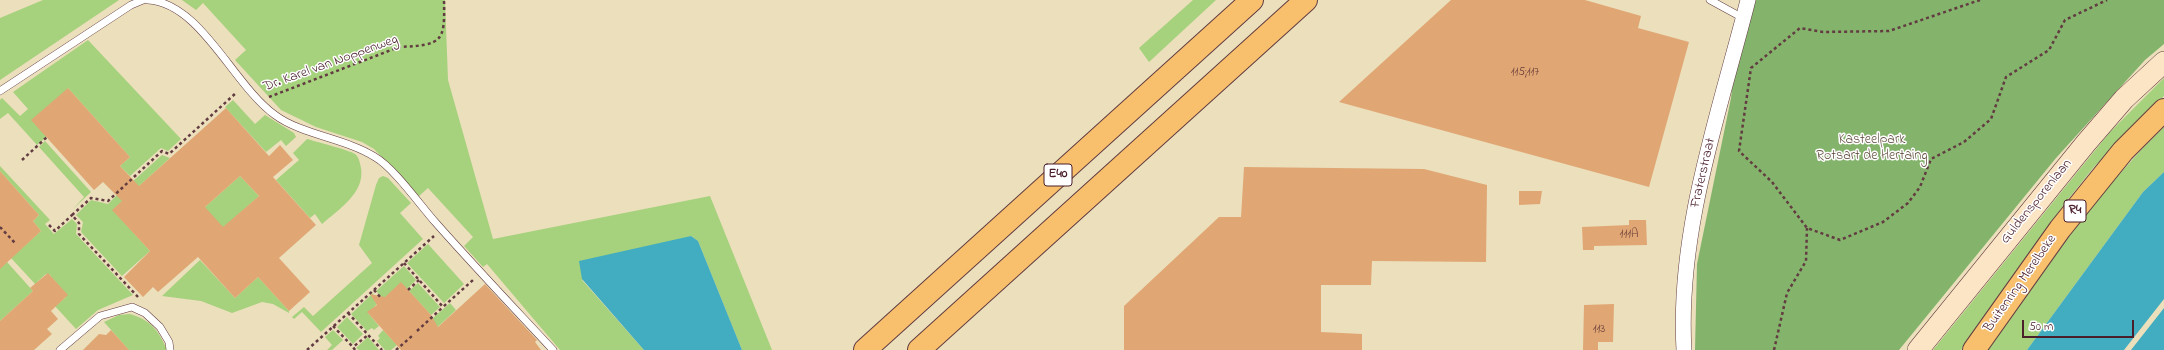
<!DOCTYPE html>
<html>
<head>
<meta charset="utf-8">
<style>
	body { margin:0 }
	#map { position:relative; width:2164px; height:350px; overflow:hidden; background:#ebdfbc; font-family:"Indie Flower",sans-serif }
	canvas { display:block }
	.scale { position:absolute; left:2022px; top:320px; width:112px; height:18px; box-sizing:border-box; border:2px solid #4a1f2b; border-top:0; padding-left:5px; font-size:12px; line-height:14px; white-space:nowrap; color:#4a1f2b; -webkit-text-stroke:3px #fff; paint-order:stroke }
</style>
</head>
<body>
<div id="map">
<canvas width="2164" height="350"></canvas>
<div class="scale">50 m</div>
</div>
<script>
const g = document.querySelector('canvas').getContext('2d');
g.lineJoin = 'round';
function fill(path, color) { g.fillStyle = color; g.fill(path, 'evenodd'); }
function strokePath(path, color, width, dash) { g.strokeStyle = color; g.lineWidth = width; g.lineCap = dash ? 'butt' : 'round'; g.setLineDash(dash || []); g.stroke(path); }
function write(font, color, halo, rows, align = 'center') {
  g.font = font + ' "Indie Flower",sans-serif'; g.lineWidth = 3; g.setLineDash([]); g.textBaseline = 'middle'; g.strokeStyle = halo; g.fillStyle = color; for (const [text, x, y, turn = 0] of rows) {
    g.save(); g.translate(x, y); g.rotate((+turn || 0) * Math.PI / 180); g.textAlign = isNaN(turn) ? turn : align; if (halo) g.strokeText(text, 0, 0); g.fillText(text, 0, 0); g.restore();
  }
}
fill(new Path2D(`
	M43,0H119L0,80V18Z
	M182,0H445L448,80L493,239L710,196L772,350H742L698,241L691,236L582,280L644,350H560L487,264L483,267L464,246L473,237L428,188L419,196L374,149L362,142L316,127L281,110L235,60L246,50L203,3L196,10Z
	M1193,0H1216L1149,62L1139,48Z
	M88,40L181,139L168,151L161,148L130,176L120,166L130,157L68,88L46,137L37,145L8,113L0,119V100L2,98L20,116L28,109L13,92Z
	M2164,78V96L2093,168L2066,202L1961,350H1933L2110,132Z
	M233,100L255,124L265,115L294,133L296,137L286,146L281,140L266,152L225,107Z
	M2164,127V172L2143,192L2027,350H1988L2090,207L2142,149Z
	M307,139C317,142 349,150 355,154C359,157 360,163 361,168C365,193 339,209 322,224L315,214L310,218L276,180L299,160L293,153Z
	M45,141L91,192L73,209L84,197L39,147Z
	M162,155L170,158L127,197L122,191Z
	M0,166L50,220L45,224L54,234L72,219L77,224L76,234L133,295L98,310L76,329L54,305H57L66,297V294L49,274H46L37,282V286L11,258L41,231L33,221L39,215L0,171Z
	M240,176L259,196L212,238L196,215Z
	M383,176L388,178L411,203L400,213L423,239L321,332L302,312L294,319L292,317L304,307L313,316L372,263L359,245L376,185L379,178Z
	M118,194L124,200L113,210L150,251L122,276L81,232L83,222L76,215L91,200L108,204Z
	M428,244L464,284L444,303L407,263Z
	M200,260L235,298L258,277L289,311V313L273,304L262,302L232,313L201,301L162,296Z
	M7,262L33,291L0,321V268Z
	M404,266L416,280L407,289L383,299L376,291Z
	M418,283L440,307L431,315L409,291Z
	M373,293L377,304L368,313L379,326L374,330L372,328L367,331L351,314Z
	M450,303L456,310L430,334L423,327Z
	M130,314C151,320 159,331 167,350H129L104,322L119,315Z
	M347,317L363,334L353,344L337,327Z
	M333,330L343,340L332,350H327L332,345L325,337Z
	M383,330L397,345L391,350H385L377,341L380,338L378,336Z
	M368,337L379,350H359L356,348Z`), '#a6d17d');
fill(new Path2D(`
	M1754,0H2164V44L2145,60L2056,158L1899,350H1695L1697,264L1731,98L1734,73Z`), '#84b36c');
fill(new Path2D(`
	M2164,172V299L2124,350H2027L2143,192Z
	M691,236L698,241L742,350H644L582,279L579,261Z
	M2164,308V350H2131Z`), '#42adc1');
fill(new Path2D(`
	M1451,0H1585L1641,16L1638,28L1689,42L1649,187L1339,102Z
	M68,88L130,157L120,166L139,186L226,108L269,156L280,145L293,160L273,177L316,225L279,258L310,292L289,311L258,277L235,298L198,257L158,292L153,287L143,297L124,277L150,251L112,210L122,201L103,182L94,190L31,120ZM240,176L259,196L223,227L205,207Z
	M1244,167L1424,169L1487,185L1486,262L1372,261L1371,285H1321V332L1362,334V350H1124V306L1219,217H1241Z
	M0,171L39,215L33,221L41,231L0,269Z
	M1519,191H1542L1540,204L1519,205Z
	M1629,220H1646L1647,245L1594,246V250H1583L1582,227L1629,225Z
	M48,273L68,295L51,311L58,319L47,329L52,334L34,350H0V321L33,291L30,288Z
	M401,282L431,315L438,327L485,284L537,340L535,342L541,350H401L367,312L377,305L370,294L385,297Z
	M1614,304L1613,342H1598V350H1583L1584,305Z
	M111,330L129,350H83L99,334L106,335Z`), '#e0a774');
const service = new Path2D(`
	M148,0C201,3 233,85 275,115C302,135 345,138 375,157C394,168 420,205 436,223C474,266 514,308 553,350
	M1710,0L1743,18
	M0,91L131,5L143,0
	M60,350L100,316L132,307L145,313L160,327L169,342L170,350`);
const minor = new Path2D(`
	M1684,350C1677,231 1719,114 1748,0`);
const secondary = new Path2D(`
	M1918,350L2086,143L2124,99L2164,62`);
const trunk = new Path2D(`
	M1974,350L2060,229L2123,151L2164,110`);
const motorway = new Path2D(`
	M865,350L1252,0
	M919,350L1306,0`);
strokePath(service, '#623c41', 8);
strokePath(minor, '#623c41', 16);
strokePath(secondary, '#623c41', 22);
strokePath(trunk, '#623c41', 24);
strokePath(motorway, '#623c41', 24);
strokePath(new Path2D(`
	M1980,0L1889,31L1823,32L1800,28L1751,68L1739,151L1772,182L1807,228L1840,240L1883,222L1908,203L1920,187L1931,159L1964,142L1991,119L2006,77L2049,50L2065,20L2107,0
	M269,97L399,47C443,45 445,42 444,0
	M22,160L47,137
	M49,225L55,231L72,215
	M0,227L15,243
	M404,263L443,307L473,280
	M374,290L382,299
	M408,290L419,280
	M138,297L79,234V223L72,215L91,198L108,201L162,151L169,154L237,92
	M348,313L382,350
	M333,326L353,347
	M417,331L443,307
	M307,350L434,236
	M355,350L353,347L368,335
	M396,350L412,336
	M1774,350L1787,293L1806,261L1807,228`), '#623c41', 2.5, [3, 3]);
strokePath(service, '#fff', 7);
strokePath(minor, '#fff', 15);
strokePath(secondary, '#fce5c4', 21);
strokePath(trunk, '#f8bf6c', 22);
strokePath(motorway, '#f8bf6c', 22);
write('12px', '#70413d', null, [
	["115;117",1525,73],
	["111A",1629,235],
	["113",1599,330]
]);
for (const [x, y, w] of [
	[1058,175,28],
	[2075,211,22]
]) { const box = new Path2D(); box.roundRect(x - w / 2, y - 11, w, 22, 3); g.fillStyle = '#fff'; g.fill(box); strokePath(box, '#4a1f2b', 1); }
write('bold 13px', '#4a1f2b', null, [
	["E40",1058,175],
	["R4",2075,211]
]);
write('14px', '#4a1f2b', '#fff', [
	["Dr. Karel van Noppenweg",331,64,-20],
	["Fraterstraat",1704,173,-77],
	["Guldensporenlaan",2037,202,-51],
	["Buitenring Merelbeke",2021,284,-55]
]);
write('14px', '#665444', '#fff', [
	["Kasteelpark",1872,141],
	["Rotsart de Hertaing",1872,157]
]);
</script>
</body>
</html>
